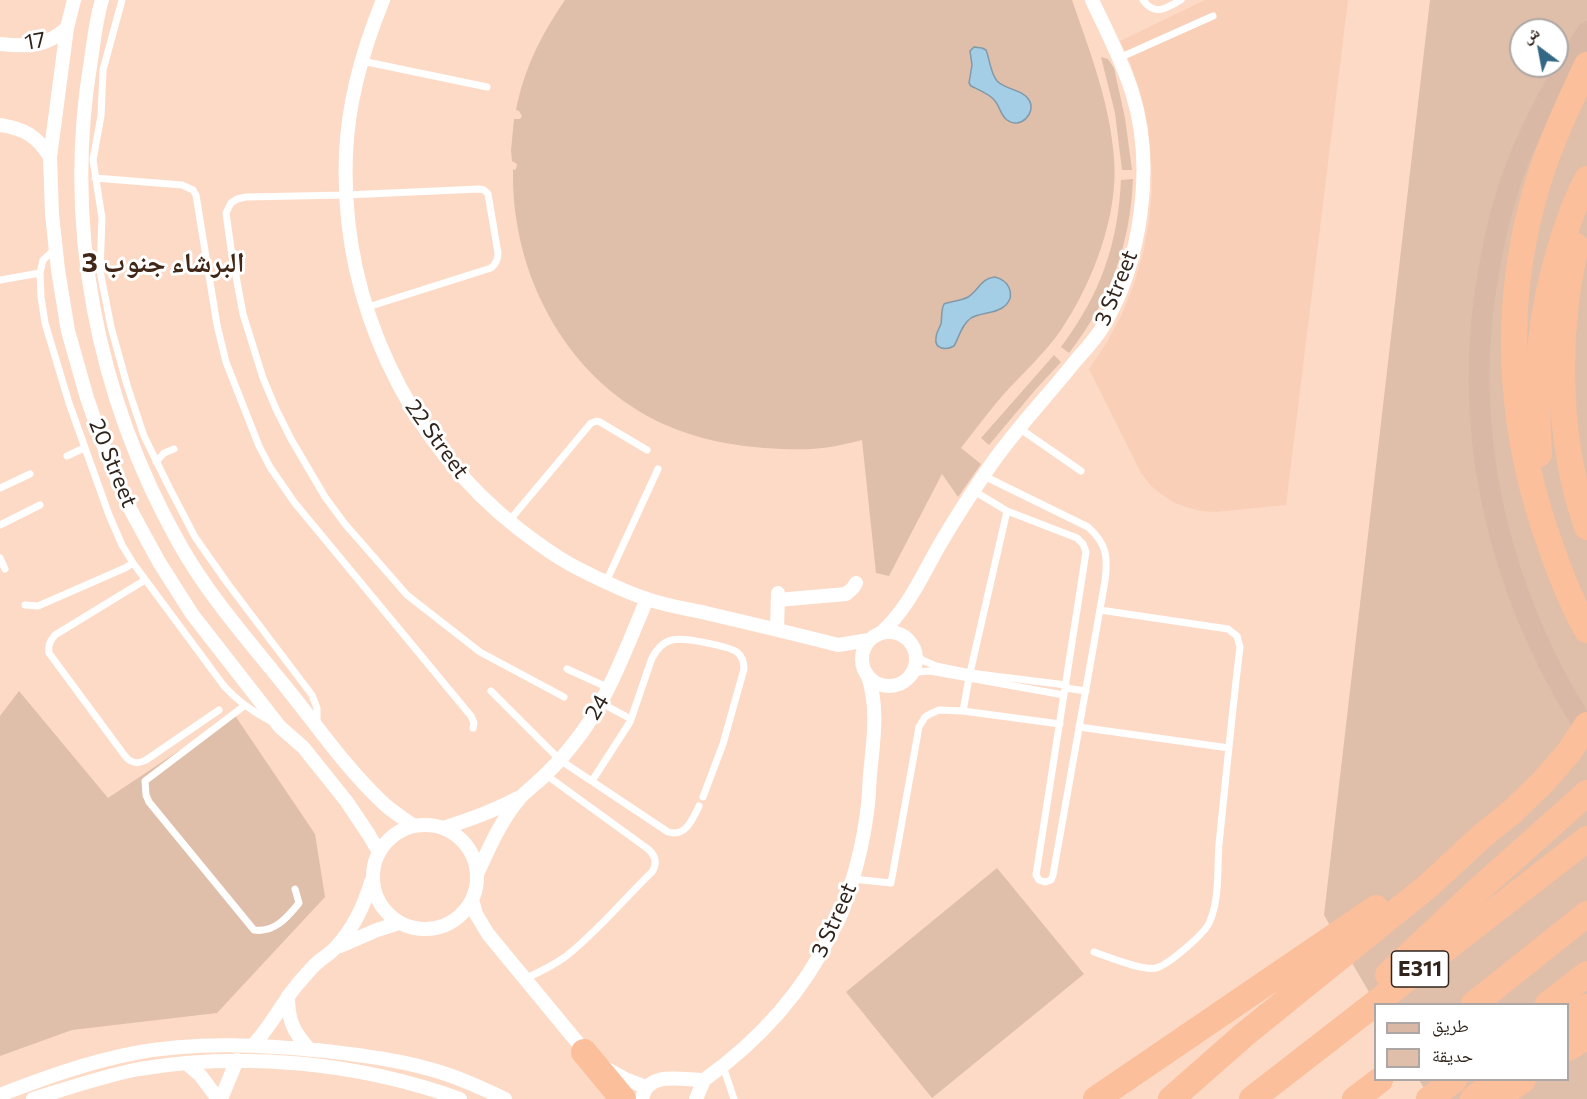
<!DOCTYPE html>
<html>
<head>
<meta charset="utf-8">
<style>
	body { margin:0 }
	#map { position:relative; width:1587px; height:1099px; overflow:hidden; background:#fddac6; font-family:Commissioner,"Noto Naskh Arabic",sans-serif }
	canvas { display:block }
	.legend { position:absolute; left:1374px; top:1003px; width:195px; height:78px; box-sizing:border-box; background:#fff; border:2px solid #aca7a4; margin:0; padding:8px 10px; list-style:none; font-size:18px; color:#30241c }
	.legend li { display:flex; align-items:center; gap:12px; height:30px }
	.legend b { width:30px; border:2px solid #aca7a4 }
	.north { position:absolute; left:1509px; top:18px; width:60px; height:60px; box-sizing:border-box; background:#fff; border:2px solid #aca7a4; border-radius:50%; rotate:328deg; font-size:16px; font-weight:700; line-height:24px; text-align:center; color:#30241c }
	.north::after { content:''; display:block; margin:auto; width:21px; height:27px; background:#336884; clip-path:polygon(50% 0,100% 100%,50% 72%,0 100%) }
</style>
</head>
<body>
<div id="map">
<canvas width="1587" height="1099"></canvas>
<ul class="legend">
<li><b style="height:8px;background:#d9b9a6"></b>طريق</li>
<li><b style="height:16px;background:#dfbeaa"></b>حديقة</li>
</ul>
<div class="north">ش</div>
</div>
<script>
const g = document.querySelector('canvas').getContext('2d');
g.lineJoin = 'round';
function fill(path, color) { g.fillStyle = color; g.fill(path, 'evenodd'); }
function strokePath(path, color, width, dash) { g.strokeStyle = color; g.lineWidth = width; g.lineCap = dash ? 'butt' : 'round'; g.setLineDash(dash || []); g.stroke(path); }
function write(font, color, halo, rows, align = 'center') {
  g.font = font + ' Commissioner,"Noto Naskh Arabic",sans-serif'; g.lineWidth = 6; g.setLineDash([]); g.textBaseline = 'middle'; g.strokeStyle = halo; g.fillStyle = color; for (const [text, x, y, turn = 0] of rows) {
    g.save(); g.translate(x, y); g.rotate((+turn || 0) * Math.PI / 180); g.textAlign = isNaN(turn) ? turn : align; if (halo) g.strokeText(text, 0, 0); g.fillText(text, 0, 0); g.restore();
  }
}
fill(new Path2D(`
	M1205,0H1348L1286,505L1215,512L1201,511L1186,507L1173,502L1161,494L1150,485L1141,473L1089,369L1107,342L1122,314L1134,284L1143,253L1149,222L1152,190L1151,158L1148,126L1141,95L1131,65L1120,41Z`), '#f9cfb7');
fill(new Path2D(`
	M565,0H1072C1090,52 1110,103 1114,158C1119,215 1092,284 1061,330C1045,353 1023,373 1003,395C988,412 975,430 961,448L981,464L958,497L942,474L889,576L876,573L862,440C849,443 835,447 822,448C808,450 794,449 781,449C738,447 696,440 657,421C564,375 511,272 513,170L516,169L517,164L512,161L511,150L514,119H520L522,116L519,111L516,110C524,69 541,35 565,0Z
	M1430,0H1587V1099H1431L1419,1080H1568V1004H1376L1324,915ZM1521,30H1557V66H1521Z
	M1101,57L1108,59L1114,68L1125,118L1132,170H1122L1115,113Z
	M1133,179C1130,246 1110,300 1069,353L1061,347C1100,295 1118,245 1121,180Z
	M1054,355L1061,362L1036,389L989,445L981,438Z
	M19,691L108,798L234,714L315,834L325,897L217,1013L72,1030L0,1056V716Z
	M997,868L1084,974L932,1098L846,992Z`), '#dfbeaa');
const water = new Path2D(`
	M974,47L982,48L986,50C990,60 990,72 997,81C1006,90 1022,89 1029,100C1037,113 1020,130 1007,120C1001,116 1000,107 995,101C990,94 979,90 971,86L969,83L972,65L970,51Z
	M995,277C1008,280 1016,294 1006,305C997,314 981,312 971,318C962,324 959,337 954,346C947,350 934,350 936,338C936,333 939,329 941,324C942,317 941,310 944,304C952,301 961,301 968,297C979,290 981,278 995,277Z`);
fill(water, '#a4cde6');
strokePath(water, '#819aa9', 1.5);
strokePath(new Path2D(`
	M122,0L103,70L101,116L93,160L102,218L100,271L111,327L127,385L144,436L169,487L195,537L228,584L312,695L317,708V723
	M1143,0C1155,17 1166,8 1181,0
	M1119,58L1213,16
	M362,61L487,87
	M95,178L182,185L193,190L196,195L217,325L226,362L259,446L270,467L294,502L471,716L474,723L473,728
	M55,249L43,260L40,273L41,297L45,323L69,403L109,515L122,545L133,563L224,686C238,702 253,712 272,722
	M0,280L40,273
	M368,307L491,268C496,264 498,260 498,253L488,194L484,190L479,189L346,195L246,197L237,199L231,203L226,213L231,249L243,314L263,378L276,409L291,439L325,497L345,524L407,595L480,652L564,697
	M1019,428L1081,471
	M67,456L84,448
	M156,462L164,453L174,449
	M0,488L30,474
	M974,491L1007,511L1077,538L1083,544L1086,552L1036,875L1039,880L1045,882L1051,880L1053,875L1105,581C1108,557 1107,544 1088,527L984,476
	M509,521L591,423L597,421L600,422L647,450
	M0,525L40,505
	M0,558L5,569
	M145,580L55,635C50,641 48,645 49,653L125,756C131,763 137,765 146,760L219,710
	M606,582L658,469
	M25,605L38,606L125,568L133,563
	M915,652L922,660L936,666L970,673L1066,685
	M567,669L609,688
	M970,673L1007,511
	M909,676L919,672L930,671L1064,695
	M1065,688L1086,691
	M491,691L560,760L668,832C686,837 692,820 699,806
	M601,703L631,719
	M244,706L145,781L146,795L149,802L254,930C274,933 287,918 299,903L295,889
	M963,711L969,678
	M1079,727L1229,748
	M592,781L630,722L652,658C657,649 663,642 672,640C683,637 728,646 737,652C742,656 744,662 744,669L723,744L703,797
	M853,879L891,883L919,727L925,717L930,714L939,710L963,711L1060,724
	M1094,952C1109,957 1142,971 1156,968C1168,965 1206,933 1210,921C1220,897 1217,868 1219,844C1226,778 1232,712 1240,647L1237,636L1228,629L1100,610
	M524,979C538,973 552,966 565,957C596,933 623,900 652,872C657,864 656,856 648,849L546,775
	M723,1066L734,1099`), '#fff', 7);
strokePath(new Path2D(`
	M74,0L67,28L50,157L52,214L58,270L68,331L87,398L105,450L129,507L159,562L192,614L280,727L303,747L347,802L369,835L379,852
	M102,0C96,19 94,40 91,60C63,226 97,397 179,543C208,595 248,640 285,686C316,724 345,767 381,801C391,811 403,818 414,826
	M383,0C363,49 348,100 346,154C340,299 406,441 520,530C540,545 560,560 583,571C603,581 625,592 647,599C667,606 689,609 710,614C753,624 795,634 838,645L869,640
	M0,44C27,47 46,47 67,28
	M0,125C25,129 37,136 50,157
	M778,600L846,594L853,588L856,583
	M777,630L778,593
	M882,632C908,608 922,576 939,546C954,520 971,494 988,469C1013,432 1045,399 1073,364C1083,352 1094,341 1102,328C1142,263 1155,164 1132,92C1122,60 1106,30 1092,0
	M862 659a27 27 0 1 1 54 0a27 27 0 1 1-54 0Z
	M373 877a52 52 0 1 1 104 0a52 52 0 1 1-104 0Z
	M443,828C469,820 494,811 518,798
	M477,874C489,848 501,820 520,798C528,789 539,782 547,773C560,761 572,746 583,731C611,691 628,644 647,599
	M472,900L476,914L488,934L587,1054
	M340,946L377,930L399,923
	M288,996C288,1020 293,1032 310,1050
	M252,1046C270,1028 280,1006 296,986C303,978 310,969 318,962C324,957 331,953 336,947C353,929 364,906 371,882
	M187,1064L200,1075L218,1099
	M605,1068L625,1079L646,1087
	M704,1080C757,1042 802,994 831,934C835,926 840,918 843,909C854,878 863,845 867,812C869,800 869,788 870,775C873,742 879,709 868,676
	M0,1095C44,1078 88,1062 135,1053C198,1041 262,1045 326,1051C367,1056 407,1061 446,1074C467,1081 486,1090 505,1099
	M33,1099C68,1088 103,1076 139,1069C245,1051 360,1063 460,1099
	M221,1099L237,1060
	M642,1099C647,1070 682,1080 704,1080L696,1099`), '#fff', 14);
strokePath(new Path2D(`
	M1587,32C1563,69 1542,107 1524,147C1508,184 1497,224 1490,264C1458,429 1498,591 1587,731`), '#d9b9a6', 21);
strokePath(new Path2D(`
	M1587,65C1565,112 1543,158 1531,208C1502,321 1511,438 1551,547C1561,576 1572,604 1587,630
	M1576,246C1555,335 1557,441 1587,527
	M1539,454C1534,379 1540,310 1563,239C1569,219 1577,198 1587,179
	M1388,975L1476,892L1587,793
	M1474,1004L1587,914
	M1548,1004L1587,974
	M1568,1022L1587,1007
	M1568,1048L1587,1037
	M584,1052L623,1099
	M1096,1099L1376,908
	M1171,1099L1245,1034L1428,886L1481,837L1513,811L1543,782L1569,752L1587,725
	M1252,1099L1587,839
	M1355,1099L1380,1080
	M1429,1099L1454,1080
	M1473,1099L1497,1080
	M1495,1099L1523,1080`), '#fbbf9b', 26);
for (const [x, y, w] of [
	[1420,969,57]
]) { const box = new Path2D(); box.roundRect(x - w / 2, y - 18, w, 36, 4.5); g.fillStyle = '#fff'; g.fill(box); strokePath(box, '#30241c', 1.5); }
write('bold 21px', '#30241c', null, [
	["E311",1420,969]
]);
write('22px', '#30241c', '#fff', [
	["17",35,41,-10],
	["3 Street",1116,288,-68],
	["22 Street",437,439,54],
	["20 Street",113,463,68],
	["24",597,707,-60],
	["3 Street",834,920,-66]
]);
write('bold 28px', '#412717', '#fff', [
	["البرشاء جنوب 3",163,263]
]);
</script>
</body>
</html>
